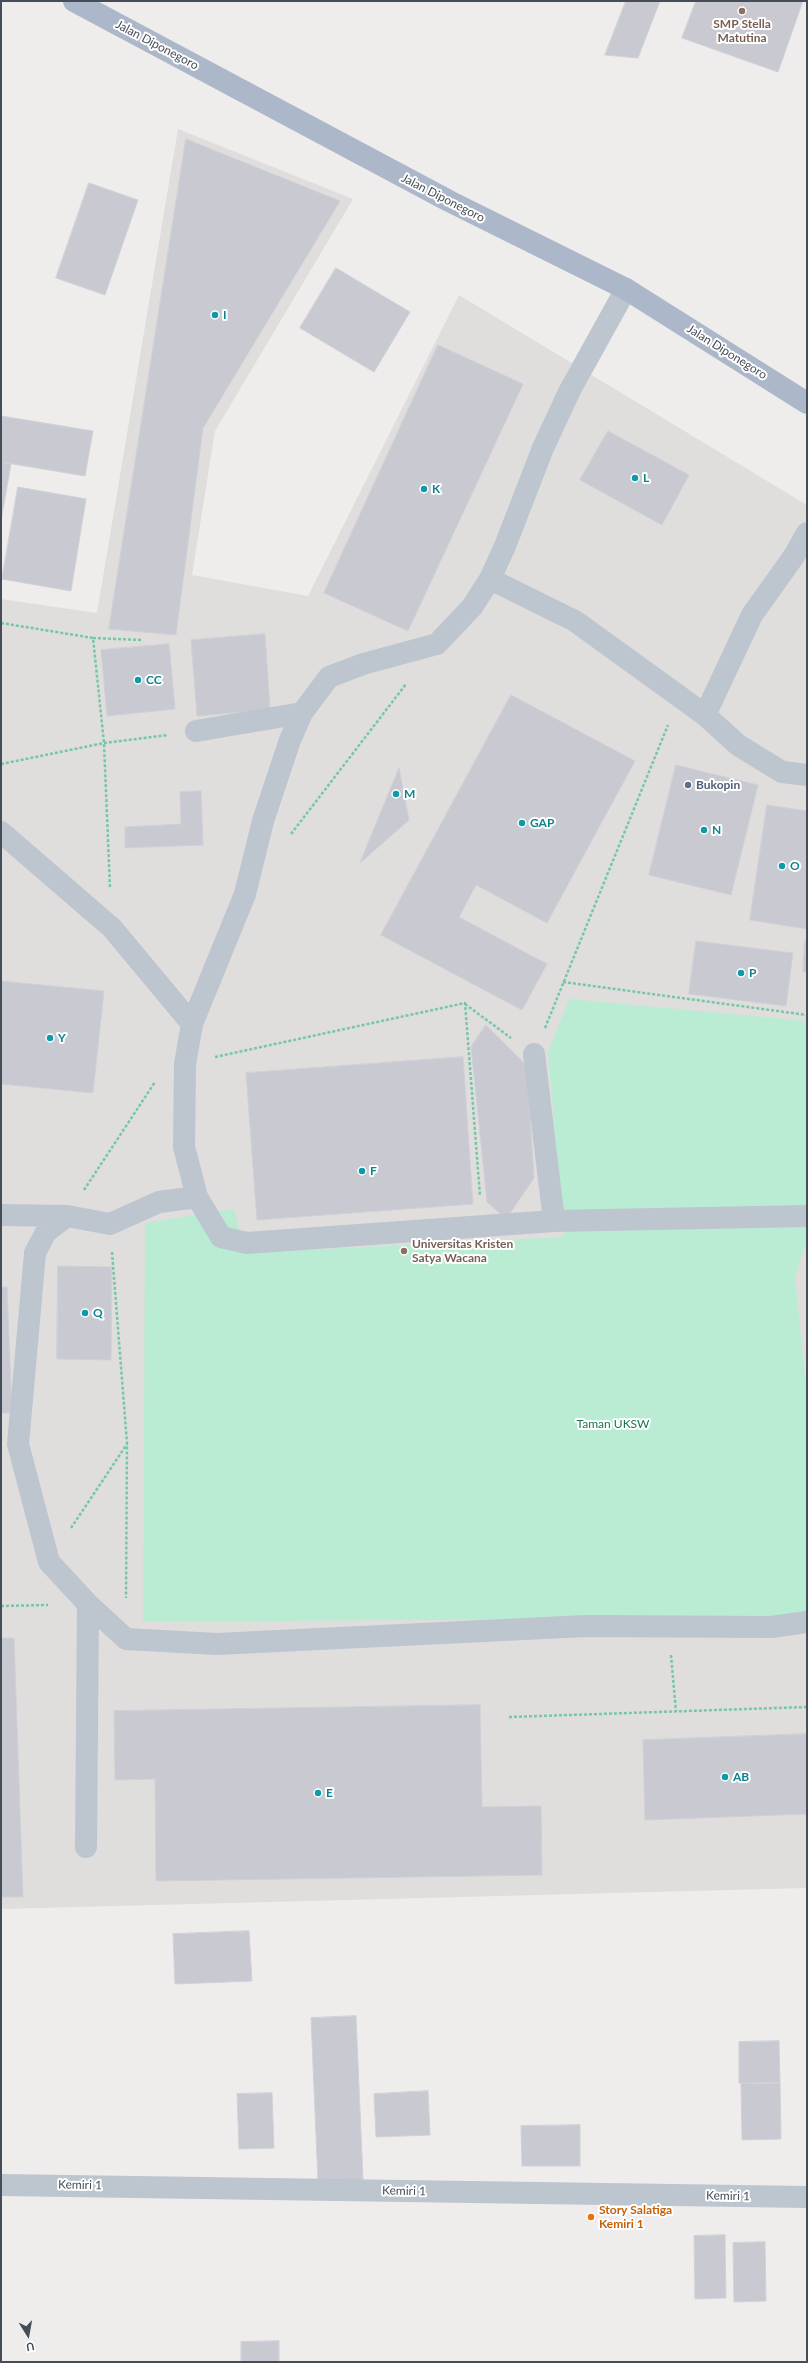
<!DOCTYPE html>
<html>
<head>
<meta charset="utf-8">
<style>
	body { margin:0 }
	#map { position:relative; width:808px; height:2363px; overflow:hidden; background:#efecec; font-family:Lato,sans-serif }
	canvas { display:block }
	.frame { position:absolute; inset:0; border:2px solid #454d58; pointer-events:none }
	.north { position:absolute; left:8px; top:2315px; width:40px; height:40px; -webkit-text-stroke:3px #fff; paint-order:stroke; rotate:169deg; font-size:11px; font-weight:700; line-height:16px; text-align:center; color:#454d58 }
	.north::after { content:''; display:block; margin:auto; width:14px; height:18px; background:#454d58; clip-path:polygon(50% 0,100% 100%,50% 72%,0 100%) }
</style>
</head>
<body>
<div id="map">
<canvas width="808" height="2363"></canvas>
<div class="frame"></div>
<div class="north">U</div>
</div>
<script>
const g = document.querySelector('canvas').getContext('2d');
g.lineJoin = 'round';
function fill(path, color) { g.fillStyle = color; g.fill(path, 'evenodd'); }
function strokePath(path, color, width, dash) { g.strokeStyle = color; g.lineWidth = width; g.lineCap = dash ? 'butt' : 'round'; g.setLineDash(dash || []); g.stroke(path); }
function write(font, color, halo, rows, align = 'center') {
  g.font = font + ' Lato,sans-serif'; g.lineWidth = 4; g.setLineDash([]); g.textBaseline = 'middle'; g.strokeStyle = halo; g.fillStyle = color; for (const [text, x, y, turn = 0] of rows) {
    g.save(); g.translate(x, y); g.rotate((+turn || 0) * Math.PI / 180); g.textAlign = isNaN(turn) ? turn : align; if (halo) g.strokeText(text, 0, 0); g.fillText(text, 0, 0); g.restore();
  }
}
fill(new Path2D(`
	M178,129L353,199L215,431L192,575L308,596L459,295L807,505V1888L1,1909V599L97,613Z`), '#e0dddd');
fill(new Path2D(`
	M569,999L807,1021V1240L795,1277L807,1398V1617L143,1622L145,1223L234,1209L245,1253L564,1237L548,1053Z`), '#baecd3');
const building = new Path2D(`
	M626,1H660L638,58L605,55Z
	M696,1H803L778,72L682,38Z
	M186,139L340,201L203,428L176,635L109,629Z
	M89,183L138,200L105,295L56,278Z
	M336,268L410,312L374,372L300,328Z
	M438,345L523,384L408,631L324,593Z
	M1,416L93,431L85,476L1,462Z
	M608,431L689,475L662,525L580,480Z
	M1,462L11,464L1,521Z
	M18,487L86,499L71,591L2,579Z
	M265,634L270,710L197,716L191,640Z
	M169,644L175,709L107,716L101,650Z
	M511,695L635,761L547,923L476,885L459,917L547,964L522,1010L381,935Z
	M676,765L758,785L731,895L649,875Z
	M399,768L409,820L360,863Z
	M201,791L203,845L125,848V827L181,824L180,792Z
	M767,805L807,811V929L750,920Z
	M696,941L793,953L786,1006L689,994Z
	M805,941H807V972H803Z
	M1,981L104,991L93,1093L1,1084Z
	M486,1025L527,1066L534,1178L506,1219L487,1202L471,1047Z
	M463,1057L473,1204L257,1220L246,1073Z
	M58,1266L112,1267L111,1360L57,1359Z
	M1,1287H7L12,1413H1Z
	M1,1638H14L23,1897H1Z
	M480,1705L482,1807L541,1806L542,1875L156,1881L155,1779L115,1780L114,1711Z
	M807,1734V1814L645,1820L643,1740Z
	M249,1931L252,1981L175,1984L173,1934Z
	M356,2016L363,2180L318,2182L311,2018Z
	M779,2041L780,2083H739V2042Z
	M780,2083L781,2139L742,2140L741,2084Z
	M428,2091L430,2135L376,2137L374,2094Z
	M272,2093L274,2148L239,2149L237,2094Z
	M580,2125V2166H522L521,2126Z
	M725,2235L726,2298L695,2299L694,2236Z
	M765,2242L766,2301L734,2302L733,2243Z
	M279,2341V2362H241V2342Z`);
fill(building, '#c9cad1');
strokePath(building, '#d0d1d7', 1);
strokePath(new Path2D(`
	M1,623L93,638L104,743L110,888
	M93,638L141,640
	M1,764L104,743L168,735
	M291,834L406,684
	M563,982L807,1015
	M465,1004L511,1038
	M545,1028L668,725
	M215,1057L465,1003L480,1196
	M84,1190L155,1082
	M112,1252L127,1443L126,1598
	M71,1528L127,1444
	M1,1606L48,1605
	M671,1655L676,1712
	M509,1717L807,1707`), '#74c8a7', 2.5, [3, 2]);
strokePath(new Path2D(`
	M626,289L570,390L543,448L505,546L490,579L472,607L437,644L363,664L329,677L302,713L290,740L263,821L245,894L192,1024L185,1064L184,1147L197,1197L159,1202L110,1224L67,1216L46,1232L35,1253L18,1444L49,1562L88,1604L126,1639L217,1644L586,1626L771,1627L807,1622
	M807,533L794,556L752,615L705,715L738,745L782,772L807,775
	M490,579L575,621L705,715
	M196,731L302,713
	M1,832L112,928L192,1024
	M534,1054L554,1221
	M197,1197L221,1237L247,1243L554,1221L807,1216
	M1,1215L67,1216
	M86,1847L88,1604
	M1,2185L807,2197`), '#bdc5ce', 22);
strokePath(new Path2D(`
	M74,1L449,201L626,289L807,403`), '#acb8ca', 22);
for (const [x, y, r, color] of [
	[742,11,4,"#8d6e63"],
	[215,315,4,"#0f9aa8"],
	[635,478,4,"#0f9aa8"],
	[424,489,4,"#0f9aa8"],
	[138,680,4,"#0f9aa8"],
	[688,785,4,"#5c6f8a"],
	[396,794,4,"#0f9aa8"],
	[522,823,4,"#0f9aa8"],
	[704,830,4,"#0f9aa8"],
	[782,866,4,"#0f9aa8"],
	[741,973,4,"#0f9aa8"],
	[50,1038,4,"#0f9aa8"],
	[362,1171,4,"#0f9aa8"],
	[404,1251,4,"#8d6e63"],
	[85,1313,4,"#0f9aa8"],
	[725,1777,4,"#0f9aa8"],
	[318,1793,4,"#0f9aa8"],
	[591,2217,4,"#e8710a"]
]) { const dot = new Path2D(); dot.arc(x, y, r, 0, 2 * Math.PI); g.fillStyle = color; g.fill(dot); strokePath(dot, '#fff', 1.5); }
write('bold 12px', '#785e54', '#fff', [
	["SMP Stella",742,24],
	["Matutina",742,38],
	["Universitas Kristen",412,1244,"left"],
	["Satya Wacana",412,1258,"left"]
]);
write('12px', '#454d58', '#fff', [
	["Jalan Diponegoro",157,45,28],
	["Jalan Diponegoro",443,198,27],
	["Jalan Diponegoro",727,352,32],
	["Kemiri 1",80,2185,1],
	["Kemiri 1",404,2191,1],
	["Kemiri 1",728,2196,1]
]);
write('bold 12px', '#0d838f', '#fff', [
	["I",223,315],
	["L",643,478],
	["K",432,489],
	["CC",146,680],
	["M",404,794],
	["GAP",530,823],
	["N",712,830],
	["O",790,866],
	["P",749,973],
	["Y",58,1038],
	["F",370,1171],
	["Q",93,1313],
	["AB",733,1777],
	["E",326,1793]
], 'left');
write('bold 12px', '#4e5e75', '#fff', [
	["Bukopin",696,785]
], 'left');
write('12px', '#1a7651', '#fff', [
	["Taman UKSW",613,1424]
]);
write('bold 12px', '#c56008', '#fff', [
	["Story Salatiga",599,2210],
	["Kemiri 1",599,2224]
], 'left');
</script>
</body>
</html>
